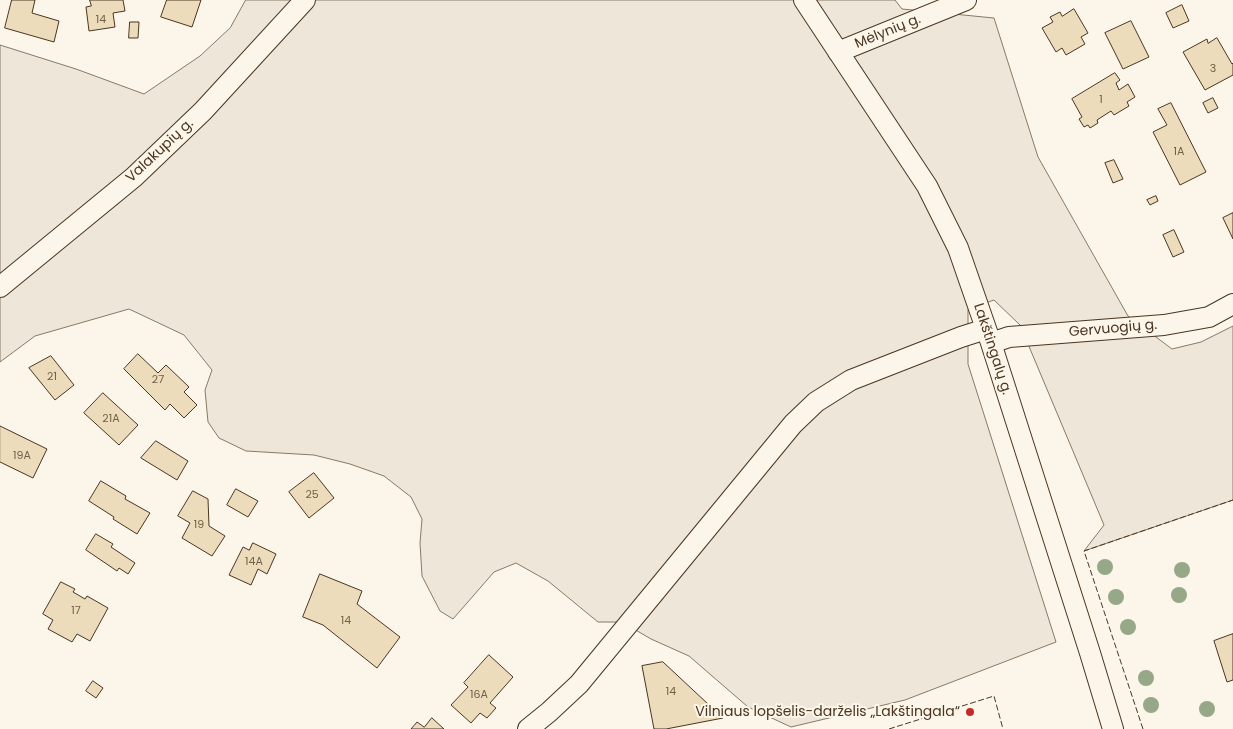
<!DOCTYPE html>
<html>
<head>
<meta charset="utf-8">
<style>
	body { margin:0 }
	canvas { display:block; background:#fbf6e9 }
</style>
</head>
<body>
<canvas width="1233" height="729"></canvas>
<script>
const g = document.querySelector('canvas').getContext('2d');
g.lineJoin = 'round';
function fill(path, color) { g.fillStyle = color; g.fill(path, 'evenodd'); }
function strokePath(path, color, width, dash) { g.strokeStyle = color; g.lineWidth = width; g.lineCap = dash ? 'butt' : 'round'; g.setLineDash(dash || []); g.stroke(path); }
function write(font, color, halo, rows, align = 'center') {
  g.font = font + ' Poppins,sans-serif'; g.lineWidth = 4; g.setLineDash([]); g.textBaseline = 'middle'; g.strokeStyle = halo; g.fillStyle = color; for (const [text, x, y, turn = 0] of rows) {
    g.save(); g.translate(x, y); g.rotate((+turn || 0) * Math.PI / 180); g.textAlign = isNaN(turn) ? turn : align; if (halo) g.strokeText(text, 0, 0); g.fillText(text, 0, 0); g.restore();
  }
}
const green = new Path2D(`
	M246,0H895L902,9L994,18L1038,157L1128,316L1172,349L1201,342L1233,326V500L1084,551L1104,525L1020,325L994,300L968,309V364L1056,642L905,700L791,727L748,707L689,656L651,639L622,622H598L548,581L516,563L494,572L453,619L440,611L422,576L420,543L422,519L411,497L384,476L350,464L314,455L246,451L219,438L208,422L205,390L212,370L184,335L129,309L35,336L0,362V45L76,69L144,94L200,56L230,28Z`);
fill(green, '#ede6d9');
strokePath(green, '#887966', 1);
const building = new Path2D(`
	M12,0H35L32,13L59,21L54,42L5,28Z
	M90,0H123L125,11L113,13L115,27L89,31L86,7L91,6Z
	M167,0H201L192,27L161,17Z
	M1182,5L1189,21L1173,28L1166,13Z
	M1074,9L1088,33L1081,37L1085,44L1066,55L1062,48L1056,52L1042,28L1053,22L1050,17L1060,12L1062,16Z
	M1131,21L1149,57L1123,69L1105,33Z
	M130,22H139L138,38H129Z
	M1217,38L1232,64L1233,63V75L1205,90L1183,52L1207,39L1208,43Z
	M1115,73L1120,80L1116,83L1119,90L1128,84L1135,97L1127,102L1129,106L1114,115L1111,111L1097,120L1098,123L1090,128L1088,125L1084,127L1079,119L1082,117L1072,99Z
	M1213,98L1218,108L1208,113L1203,103Z
	M1171,103L1206,172L1180,185L1153,132L1167,125L1158,109Z
	M1114,160L1123,179L1113,183L1105,163Z
	M1156,196L1158,201L1150,205L1147,200Z
	M1233,213V239L1223,218Z
	M1174,230L1184,252L1173,257L1163,235Z
	M138,354L158,373L166,365L189,387L184,392L197,405L184,418L170,404L165,410L124,369Z
	M51,356L74,385L55,400L29,368Z
	M103,393L138,425L119,445L84,413Z
	M0,426L47,449L33,478L0,462Z
	M156,441L188,461L177,480L141,458Z
	M314,473L334,498L309,518L289,492Z
	M101,481L126,496L125,499L150,513L137,534L113,519L114,517L89,501Z
	M236,489L258,501L248,517L227,505Z
	M193,491L208,499L209,526L225,536L212,556L182,538L190,523L178,516Z
	M96,534L113,544L111,547L135,563L128,574L119,568L117,571L86,550Z
	M253,543L276,554L267,574L258,569L251,585L229,575L243,547L249,550Z
	M320,574L362,591L357,604L400,637L377,668L323,625L303,617Z
	M61,582L75,589L73,592L85,599L87,596L108,608L90,641L77,634L72,642L48,629L53,620L43,614Z
	M1233,634V680L1227,682L1214,641Z
	M489,655L513,677L490,703L496,708L487,718L480,713L471,723L451,705L468,687L464,683Z
	M663,662L723,718L666,729H654L642,666Z
	M93,681L103,688L96,698L86,691Z
	M432,718L444,729H411L417,722L424,727Z`);
fill(building, '#ecdcbc');
strokePath(building, '#4a3520', 1);
const minor = new Path2D(`
	M804,0L927,186L958,248L991,343L1090,653L1113,729
	M838,52L966,0
	M0,287L134,177L203,111L305,0
	M991,343L1009,337L1164,325L1209,317L1233,304
	M528,729L549,712L579,684L793,424L816,402L851,380L961,337L986,329`);
strokePath(minor, '#4a3520', 22);
strokePath(minor, '#fbf6e9', 20);
strokePath(new Path2D(`
	M889,729L994,696L1003,729
	M1143,729L1084,551L1233,500`), '#4a3520', 1, [6, 2.5]);
g.fillStyle = '#96a887';
for (const [x, y] of [
	[1105,567],
	[1182,570],
	[1179,595],
	[1116,597],
	[1128,627],
	[1146,678],
	[1151,705],
	[1207,709]
]) { g.beginPath(); g.arc(x, y, 8, 0, 2 * Math.PI); g.fill(); }
for (const [x, y, r, color] of [
	[970,712,5,"#c62828"]
]) { const dot = new Path2D(); dot.arc(x, y, r, 0, 2 * Math.PI); g.fillStyle = color; g.fill(dot); strokePath(dot, '#fbf6e9', 2); }
write('11px', '#725f47', null, [
	["14",101,20],
	["3",1213,69],
	["1",1101,100],
	["1A",1179,152],
	["21",52,377],
	["27",158,380],
	["21A",111,419],
	["19A",22,456],
	["25",312,495],
	["19",199,525],
	["14A",254,562],
	["17",76,611],
	["14",346,621],
	["14",671,692],
	["16A",479,695]
]);
write('14px', '#4a3520', '#fbf6e9', [
	["Mėlynių g.",888,32,-22],
	["Valakupių g.",160,151,-43],
	["Gervuogių g.",1113,329,-5],
	["Lakštingalų g.",992,349,72]
]);
write('14px', '#4a3520', '#fbf6e9', [
	["Vilniaus lopšelis-darželis „Lakštingala“",960,712]
], 'right');
</script>
</body>
</html>
